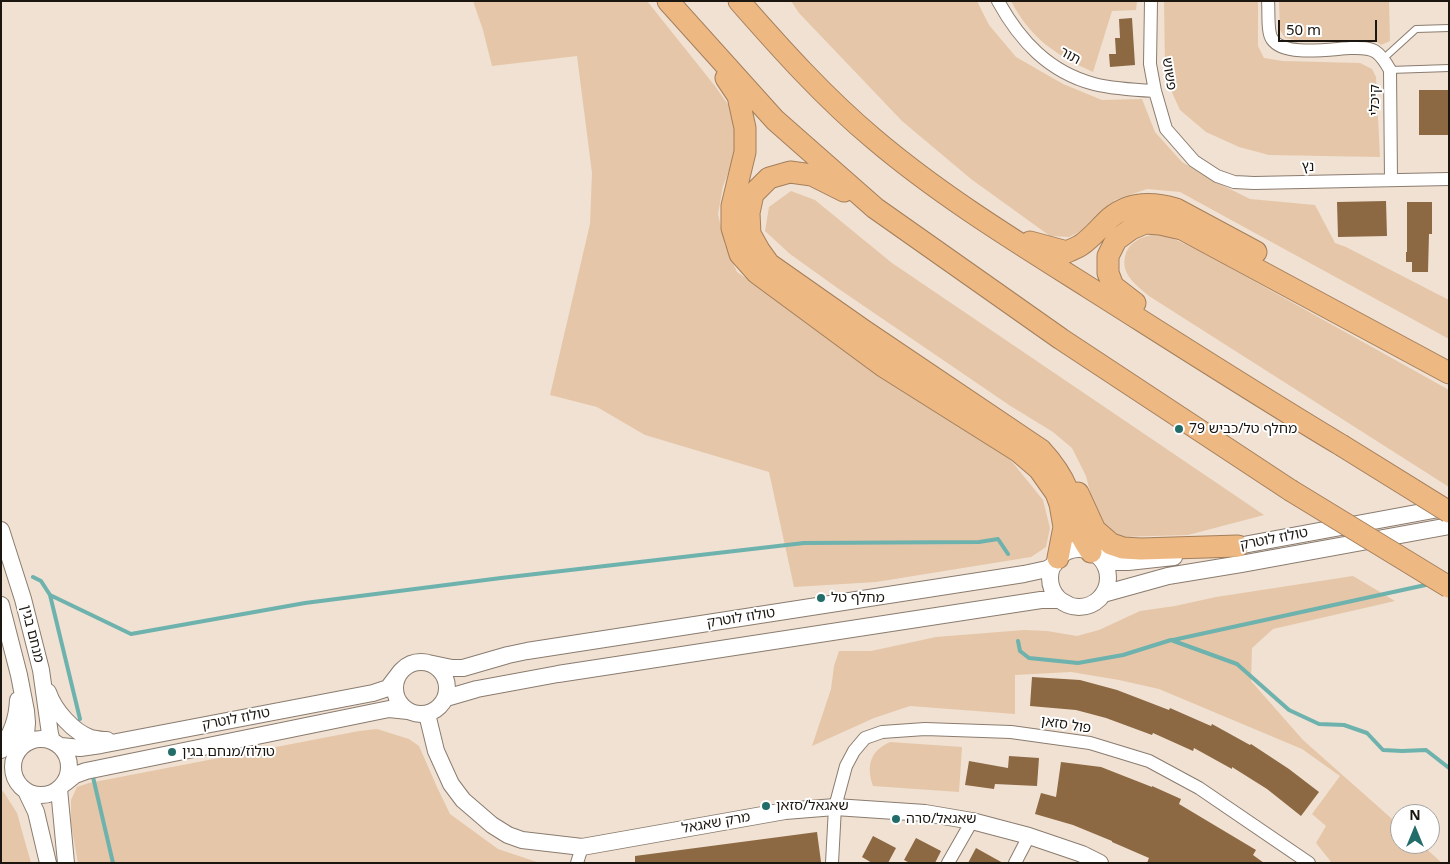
<!DOCTYPE html>
<html>
<head>
<meta charset="utf-8">
<style>
	body { margin:0 }
	#map { position:relative; width:1450px; height:864px; overflow:hidden; background:#f0e1d2; font-family:"Noto Sans",sans-serif }
	canvas { display:block }
	.frame { position:absolute; inset:0; border:2px solid #1b1610; pointer-events:none }
	.north { position:absolute; left:1390px; top:804px; width:50px; height:50px; box-sizing:border-box; background:#fff; border:1px solid #a4a29f; border-radius:50%; rotate:0deg; font-size:14px; font-weight:700; line-height:20px; text-align:center; color:#1b1610 }
	.north::after { content:''; display:block; margin:auto; width:18px; height:22px; background:#226d6a; clip-path:polygon(50% 0,100% 100%,50% 72%,0 100%) }
	.scale { position:absolute; left:1278px; top:20px; width:99px; height:22px; box-sizing:border-box; border:2px solid #1b1610; border-top:0; padding-left:6px; font-size:15px; line-height:18px; white-space:nowrap; color:#1b1610; -webkit-text-stroke:4px #fff; paint-order:stroke }
</style>
</head>
<body>
<div id="map">
<canvas width="1450" height="864"></canvas>
<div class="frame"></div>
<div class="north">N</div>
<div class="scale">50 m</div>
</div>
<script>
const g = document.querySelector('canvas').getContext('2d');
g.lineJoin = 'round';
function fill(path, color) { g.fillStyle = color; g.fill(path, 'evenodd'); }
function strokePath(path, color, width, dash) { g.strokeStyle = color; g.lineWidth = width; g.lineCap = dash ? 'butt' : 'round'; g.setLineDash(dash || []); g.stroke(path); }
function write(font, color, halo, rows, align = 'center') {
  g.font = font + ' "Noto Sans","Noto Sans Hebrew",sans-serif'; g.lineWidth = 4; g.setLineDash([]); g.textBaseline = 'middle'; g.strokeStyle = halo; g.fillStyle = color; for (const [text, x, y, turn = 0] of rows) {
    g.save(); g.translate(x, y); g.rotate((+turn || 0) * Math.PI / 180); g.textAlign = isNaN(turn) ? turn : align; if (halo) g.strokeText(text, 0, 0); g.fillText(text, 0, 0); g.restore();
  }
}
fill(new Path2D(`
	M473,1H647L715,86L734,113L735,143L733,161L723,186L718,214L725,245L737,272L1005,453L1043,500L1050,528L1046,547L1031,557L876,582L794,587L769,472L645,435L597,407L550,395L590,224L592,173L577,56L492,66L483,30Z
	M791,1H977L989,25L1016,57L1063,84L1102,100L1142,99L1155,132L1182,162L1216,182L1250,199L1315,205L1335,243L1346,247L1449,300V339L1180,192L1147,189L1115,200L1093,225L1069,237L1050,236L971,179L902,121L799,13Z
	M1011,1H1137L1136,10L1112,11L1093,72C1056,55 1031,39 1011,1Z
	M1164,1H1258V46L1264,58L1283,61L1360,63L1372,69L1376,77L1380,157L1269,155L1239,147L1206,132L1180,110L1170,88L1165,66Z
	M1279,1H1389L1390,41L1381,45L1377,42L1296,40L1285,38L1280,30Z
	M791,191L815,200L892,263L1264,515L1188,535L1119,537L1103,528L1095,512L1086,476L1072,448L1053,432L1009,405L836,287L790,254L765,231L769,207Z
	M1155,234L1168,236L1200,251L1449,390V487L1149,296C1135,284 1119,273 1126,253C1128,248 1131,244 1136,241C1141,237 1149,236 1155,234Z
	M1353,576L1395,601L1273,629L1252,648L1251,681L1303,740L1400,826V844H1421L1442,863H1332L1316,843L1326,826L1312,814L1340,776L1302,749L1159,689L1119,680L1071,672L1015,675V714L910,706L874,718L812,746L831,689L834,666L839,651H871L936,637L1024,630L1047,631L1077,636L1099,630L1140,611L1175,606L1216,597Z
	M377,729L409,739L419,746L437,787L450,814L498,849L540,863H78L71,824V800L77,787L89,783L359,731Z
	M890,742L962,747L959,792L873,786C866,766 870,751 890,742Z
	M3,791L17,813L31,863H1V792Z`), '#e5c6a8');
strokePath(new Path2D(`
	M33,577L41,581L50,595L131,634L305,603L501,578L804,543L979,542L998,539L1008,554
	M50,595L80,719
	M1173,640L1430,584
	M1018,641L1020,651L1029,658L1078,663L1123,655L1171,640L1237,664L1289,710L1319,724L1344,725L1367,733L1383,750L1402,751L1426,750L1449,768
	M93,777L113,863`), '#6eb2ae', 4);
fill(new Path2D(`
	M1132,18L1135,65L1110,67L1109,54H1116L1115,38H1120L1119,19Z
	M1419,90H1449V135H1419Z
	M1386,201L1387,236L1338,237L1337,202Z
	M1407,202H1432V234H1429L1428,272H1412V262H1406V252H1407Z
	M1032,677L1080,680L1117,690L1169,710L1170,708L1211,726L1212,724L1250,745L1251,744L1289,769L1319,792L1301,816L1267,789L1232,767V769L1194,748L1193,751L1153,733L1152,735L1106,718L1076,710L1030,706Z
	M1009,756L1039,758L1037,786L995,784L994,789L965,785L969,761L1008,768Z
	M1061,762L1101,767L1152,787V786L1181,799L1179,804L1256,850L1253,855L1264,863H1147L1149,858L1112,842V841L1073,825L1035,814L1041,793L1056,797Z
	M817,832L821,862L635,863V856Z
	M873,836L896,848L888,863H872L862,857Z
	M916,838L941,851L935,863H910L904,860Z
	M976,848L1003,863H968Z`), '#8c6843');
const lane = new Path2D(`
	M1383,59L1416,29L1449,28
	M1390,70L1449,68`);
const street = new Path2D(`
	M998,1C1020,41 1049,72 1094,84C1114,89 1135,90 1155,91
	M1151,1L1150,64L1155,91L1166,129L1194,161L1217,176L1234,182L1254,183L1449,179
	M1268,1C1269,11 1267,32 1272,39C1284,57 1330,49 1350,48C1358,48 1369,47 1376,52C1382,56 1386,63 1390,70L1391,180
	M577,863L582,847
	M832,863L835,807L846,766L854,751L865,738L882,732L925,729L1011,732L1090,743L1149,761L1199,788L1309,863
	M948,863L972,821
	M1015,863L1029,836`);
const secondary = new Path2D(`
	M1,530L23,599L41,670L50,734L52,741
	M1227,548L1449,507
	M1050 578a29 29 0 1 1 58 0a29 29 0 1 1-58 0Z
	M1099,557L1115,562H1128L1174,557
	M1103,594L1168,576L1241,564L1449,526
	M1,605L19,675L26,711L27,723L26,734L21,747
	M395 688a26 26 0 1 1 52 0a26 26 0 1 1-52 0Z
	M428,663L452,668H463L508,655L527,651L1024,574L1047,569L1054,565
	M48,692C54,710 73,732 91,738C96,739 102,740 107,740
	M446,698L477,689L558,674L1041,600H1060L1069,605
	M427,714L436,751L451,784L463,800L492,825L508,835L522,840L582,847L785,811L835,807L925,813L972,821L1029,836L1082,854L1100,863
	M13 767a28 28 0 1 1 56 0a28 28 0 1 1-56 0Z
	M61,746L80,748L101,745L373,693L388,688L401,671
	M1,750C12,732 17,720 18,700
	M65,783L75,775L86,771L389,709L408,711
	M59,789L66,863
	M26,791L36,812L48,863`);
const highway = new Path2D(`
	M668,1L775,120L875,208L1061,339L1290,490
	M739,1C781,49 825,98 874,139C940,195 1015,241 1088,287C1172,340 1256,394 1341,445
	M726,78L738,96L745,128V152L732,206V228L740,254L757,273L883,366L1018,451L1039,469L1056,493L1060,504L1064,527L1058,558
	M844,191L812,175L790,172L769,178L753,194L749,213L750,234L759,250L769,264L863,330L1041,450C1052,462 1061,474 1067,489C1071,500 1072,512 1076,524C1079,534 1085,543 1091,552
	M1030,242L1067,252C1072,249 1077,248 1081,245C1092,238 1100,227 1110,218C1130,201 1153,202 1176,209L1256,252
	M1135,303L1113,286L1108,273V256L1116,240L1131,229L1145,223L1160,224L1182,229L1449,373
	M1078,493L1095,530L1111,544L1123,548L1141,549L1238,546`);
strokePath(lane, '#8a7c6f', 8);
strokePath(street, '#8a7c6f', 14);
strokePath(secondary, '#8a7c6f', 18);
strokePath(highway, '#a47f5b', 23);
strokePath(lane, '#fff', 6);
strokePath(street, '#fff', 12);
strokePath(secondary, '#fff', 16);
strokePath(highway, '#eeb883', 21);
const highwayBridge = new Path2D(`
	M1341,445L1449,512
	M1290,490L1449,587`);
strokePath(highwayBridge, '#a47f5b', 23, []);
strokePath(highwayBridge, '#eeb883', 21);
for (const [x, y, r, color] of [
	[1179,429,5,"#226d6a"],
	[821,598,5,"#226d6a"],
	[172,752,5,"#226d6a"],
	[766,806,5,"#226d6a"],
	[896,819,5,"#226d6a"]
]) { const dot = new Path2D(); dot.arc(x, y, r, 0, 2 * Math.PI); g.fillStyle = color; g.fill(dot); strokePath(dot, '#fff', 2); }
write('14px', '#1b1610', '#fff', [
	["תור",1070,56,28],
	["פשוש",1169,74,81],
	["קיכלי",1375,100,-90],
	["נץ",1308,167,-1],
	["טולוז לוטרק",1274,539,-11],
	["טולוז לוטרק",741,618,-9],
	["מנחם בגין",32,634,76],
	["טולוז לוטרק",236,719,-11],
	["פול סזאן",1066,725,9],
	["מרק שאגאל",716,823,-10]
]);
write('14px', '#1b1610', '#fff', [
	["מחלף טל/כביש 79",1189,429],
	["מחלף טל",831,598],
	["טולוז/מנחם בגין",182,752],
	["שאגאל/סזאן",776,806],
	["שאגאל/סרה",906,819]
], 'left');
</script>
</body>
</html>
